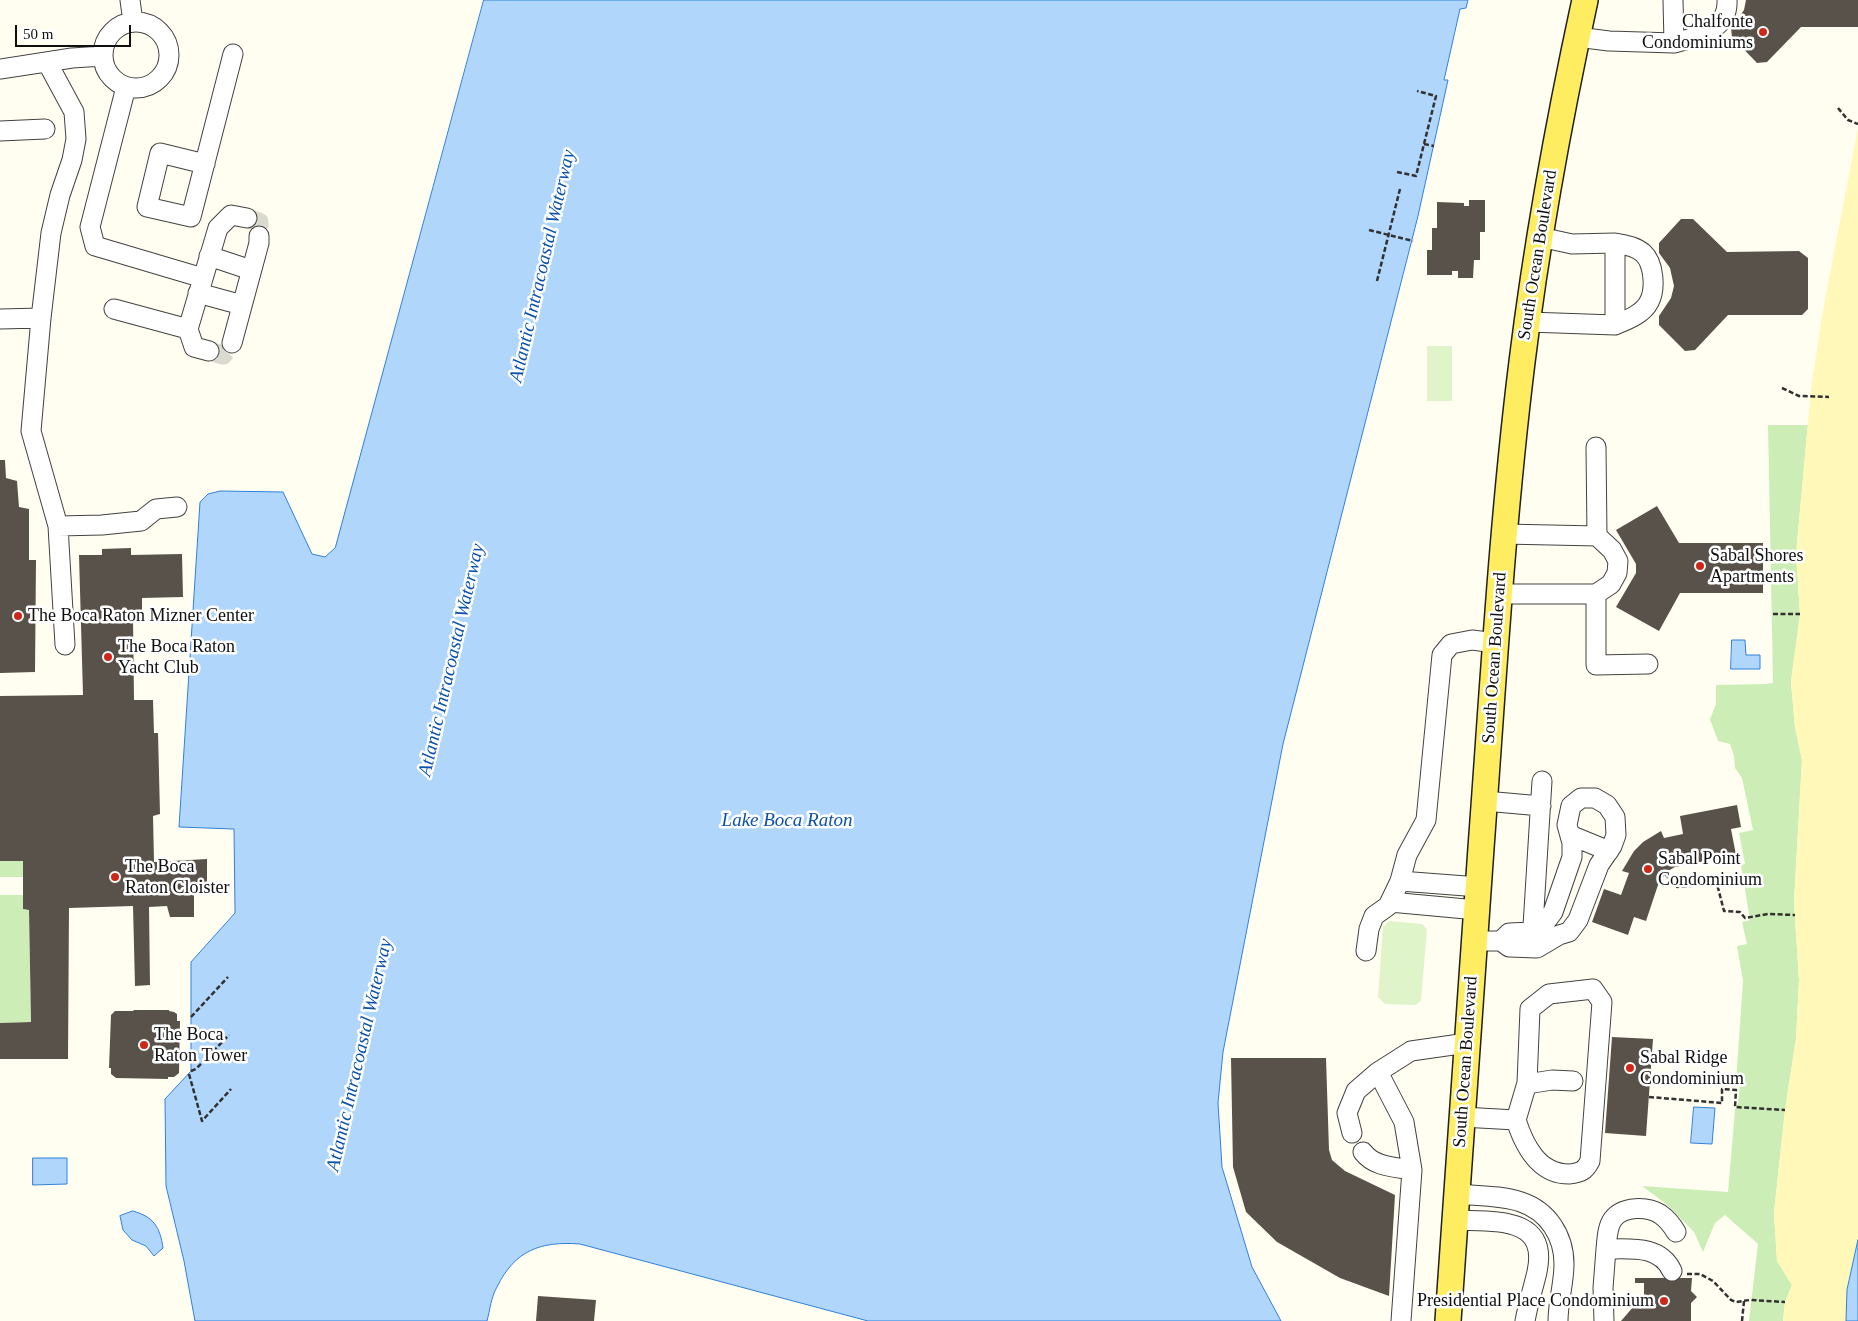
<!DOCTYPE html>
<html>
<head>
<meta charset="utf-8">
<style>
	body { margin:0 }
	#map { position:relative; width:1858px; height:1321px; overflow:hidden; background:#fffef1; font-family:Georgia,serif }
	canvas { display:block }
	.scale { position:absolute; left:15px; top:25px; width:116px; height:22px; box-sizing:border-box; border:2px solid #0f0f0f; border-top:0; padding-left:6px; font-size:15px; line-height:18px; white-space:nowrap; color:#0f0f0f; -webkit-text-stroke:4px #fff; paint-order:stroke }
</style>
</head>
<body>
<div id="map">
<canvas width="1858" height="1321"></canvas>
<div class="scale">50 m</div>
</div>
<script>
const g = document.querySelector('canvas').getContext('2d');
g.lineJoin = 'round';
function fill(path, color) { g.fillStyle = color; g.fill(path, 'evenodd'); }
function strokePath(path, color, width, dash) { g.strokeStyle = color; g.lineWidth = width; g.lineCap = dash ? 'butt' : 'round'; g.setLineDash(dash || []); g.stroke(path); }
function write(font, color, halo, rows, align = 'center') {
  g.font = font + ' Georgia,serif'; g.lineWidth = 5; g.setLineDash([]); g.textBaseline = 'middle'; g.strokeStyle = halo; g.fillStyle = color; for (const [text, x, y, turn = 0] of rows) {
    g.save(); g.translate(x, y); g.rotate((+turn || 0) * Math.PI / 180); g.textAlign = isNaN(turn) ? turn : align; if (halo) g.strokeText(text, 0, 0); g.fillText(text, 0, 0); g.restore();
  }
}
fill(new Path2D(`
	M1768,425H1808L1796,554L1800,614L1791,682L1795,727L1802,760L1794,902L1799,980L1796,1039L1785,1110L1774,1213L1777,1261L1792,1285L1785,1302L1783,1321H1749L1758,1244L1725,1215L1715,1223L1703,1252L1694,1232L1666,1204L1642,1186L1728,1192L1735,1110L1738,1104L1740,1084L1736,1083L1743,981L1737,946L1747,944L1742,922L1750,920L1741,865L1745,864L1739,833L1753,830L1742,778L1735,768L1734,756L1730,744L1718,741L1710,719L1716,704V685L1765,684L1773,683Z
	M0,861H23V877H0Z
	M0,895H23V909L29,910L31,1022L0,1023Z`), '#cceeb6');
fill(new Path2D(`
	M1858,128V1240L1847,1290L1846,1321H1783L1785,1302L1792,1285L1777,1261L1774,1213L1785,1110L1796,1039L1799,980L1794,902L1802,760L1795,727L1791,682L1800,614L1796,554L1811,389L1824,305Z`), '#fff8b9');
fill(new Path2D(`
	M1427,346H1452V401H1427Z
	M1389,921L1422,924L1427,929L1421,1001L1415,1005L1385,1004L1378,997L1383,927Z`), '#e0f4c9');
const water = new Path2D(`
	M484,0H1468L1466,8L1460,9L1444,80H1448L1418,216L1283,744L1223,1052L1218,1103L1222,1167L1252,1267L1281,1321H868L580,1244C541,1241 515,1250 497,1287C491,1297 490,1310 487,1321H195L184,1261L166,1186L165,1099L191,1071V962L235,913L234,829L179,827L200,502L208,494L220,491L283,492L312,554L325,557L335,548Z
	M1732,640H1745L1746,655H1760V669H1731Z
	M1694,1107L1715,1108L1712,1144L1691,1143Z
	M33,1158H67V1184L33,1185Z
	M133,1211C154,1217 160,1227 163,1248L154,1256L146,1246L132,1240L123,1230L120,1216Z
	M1858,1240V1321H1846L1847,1290Z`);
fill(water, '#b0d6fc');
strokePath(water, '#3081da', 1);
fill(new Path2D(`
	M1746,0H1858V27H1801L1767,62L1757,63L1732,37L1731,28L1744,10Z
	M1469,200H1485V232H1480V260H1474L1473,278H1458V271H1452V275H1427V250H1432V228H1437V202L1464,203V206H1469Z
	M1681,219H1693L1727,252L1799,251L1808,258V309L1802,315H1728L1695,350L1685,351L1659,325V316L1671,298L1674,286L1670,268L1659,253V243Z
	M0,460H5L6,478L17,481L19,507L29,509V560H36L35,672L0,673Z
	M1657,506L1679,543H1763V593H1680L1659,631L1616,607L1636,573V564L1616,530Z
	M131,548V555L182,554L183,597L142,598V619L133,620L134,700H153L154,733H158L160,814L153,816L154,862L207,859V892L194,894V917H170L167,906L149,907L150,985L135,986L133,906L69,908L68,1059H0V1023L31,1022L29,910L23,909V861H0V696L83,695L79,555H102V549Z
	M1737,805L1741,827L1731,829L1736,855L1675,867L1668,871L1659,882L1646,921L1634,917L1628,935L1592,922L1604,889L1621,895L1629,873L1622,871L1634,851L1643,842L1661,831L1664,838L1683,834L1680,816Z
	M134,1010H169V1011L174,1012L177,1014V1021H180L179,1073L174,1077H168V1079L116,1078L111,1074V1068H109L111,1015L115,1011H133Z
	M1612,1037L1653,1039L1646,1136L1605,1133Z
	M1231,1058H1326L1329,1150L1332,1160L1345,1171L1395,1195L1389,1296L1340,1278L1277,1242L1246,1212L1233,1167Z
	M1635,1278H1692L1691,1291L1697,1297L1691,1303V1321H1621L1634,1306V1298H1644V1283H1635Z
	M538,1296L596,1300L594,1321H536Z`), '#59524a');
strokePath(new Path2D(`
	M247,218L259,222V236
	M209,351L223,355L232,343`), '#dbdacf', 19, [19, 9]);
const minor = new Path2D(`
	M130,0L133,22
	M103 55a33 33 0 1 1 66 0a33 33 0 1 1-66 0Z
	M1577,37L1609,41L1674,43L1673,0
	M1674,43C1697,37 1729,30 1727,0
	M47,62L74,112L76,139L72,160L60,195L51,233L41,318L31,431L58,526L65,645
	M0,69L72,58L103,56
	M126,87L90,227L95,246L203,278
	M0,131L45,129
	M205,164L160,153L147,207L191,217L233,54
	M1615,243C1625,245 1635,246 1643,253C1654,263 1656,289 1649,302C1643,314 1627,320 1615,325
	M209,256L251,270
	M198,293L242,305
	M114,309L188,329
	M0,319L41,318
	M1528,322L1615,325V243L1572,244L1540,237
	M232,343L259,243V236
	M209,351L194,347L188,329L218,228L231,215L247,218
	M1596,447L1597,536
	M58,526L102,525L141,521L156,509L177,507
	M1500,594H1596L1611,584L1617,573L1618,561L1612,550L1597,536L1504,534
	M1596,594V665L1648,664
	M1485,801L1541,806
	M1570,835L1609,851
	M1400,881L1479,887
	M1390,902L1477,910
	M1475,941H1501L1509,947L1537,948L1559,935L1569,932L1578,920L1599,865L1612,846L1616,835L1615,817L1607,805L1595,798H1581L1571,806L1567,825L1572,843V857L1553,912L1541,928L1532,932L1509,933L1501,941
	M1532,942L1542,781
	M1366,951L1369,929L1374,916L1388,906L1400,881L1407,855L1426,820L1442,655L1451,644L1472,640L1496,643
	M1378,1072L1404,1122L1412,1170L1401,1321
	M1527,1084L1552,1080L1573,1081
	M1462,1117L1516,1120L1527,1083L1530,1009L1549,994L1593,989L1602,1002L1590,1161C1585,1171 1580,1173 1569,1174C1538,1174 1524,1145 1516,1120
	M1352,1133L1347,1113L1356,1091L1378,1072L1411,1051L1467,1043
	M1363,1152C1374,1167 1395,1167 1412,1170
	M1456,1194C1477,1196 1501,1195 1521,1202C1548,1211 1564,1236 1564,1264C1564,1283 1558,1302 1558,1321
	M1455,1220C1493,1222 1549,1215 1537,1272C1533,1289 1528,1304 1525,1321
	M1606,1249C1607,1240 1607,1227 1613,1219C1623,1206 1647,1206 1660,1214C1667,1219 1672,1225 1676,1232
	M1604,1321L1603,1288L1606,1249C1631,1249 1660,1245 1672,1271`);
const major = new Path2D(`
	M1448,1321C1459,1163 1470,1006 1481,848C1493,686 1502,523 1522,362C1537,240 1559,120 1585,0`);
strokePath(minor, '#424242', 21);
strokePath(major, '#202020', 28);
strokePath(new Path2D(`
	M1838,108L1848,120L1858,124
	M1424,144L1434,146
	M1397,172L1416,176L1436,96L1417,91
	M1369,230L1413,241
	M1377,281L1400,189
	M1782,388L1799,396L1829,397
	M1773,614H1800
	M1665,874L1677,887L1717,884L1724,911L1740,912L1745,918L1768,914L1795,915
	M191,1017L228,977
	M191,1071L196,1069L229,1035
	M189,1074L202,1121L231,1089
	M1649,1097L1722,1103V1089L1736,1090L1735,1107L1785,1110
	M1687,1274H1700L1713,1281L1731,1300L1736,1302L1750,1300L1785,1302
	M1742,1321L1744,1301`), '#313131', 2.5, [5, 2.5]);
strokePath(minor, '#fff', 19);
strokePath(major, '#ffed61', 25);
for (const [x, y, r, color] of [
	[1763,32,5,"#cd2719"],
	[1700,566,5,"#cd2719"],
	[18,616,5,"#cd2719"],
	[108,657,5,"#cd2719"],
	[1648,869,5,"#cd2719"],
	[115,877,5,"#cd2719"],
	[144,1045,5,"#cd2719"],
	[1630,1068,5,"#cd2719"],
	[1664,1301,5,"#cd2719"]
]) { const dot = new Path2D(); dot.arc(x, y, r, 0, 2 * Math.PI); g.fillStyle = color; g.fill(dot); strokePath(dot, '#fff', 2); }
write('18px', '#0f0f0f', '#fff', [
	["Chalfonte",1753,22,"right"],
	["Condominiums",1753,43,"right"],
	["Sabal Shores",1710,556],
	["Apartments",1710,577],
	["The Boca Raton Mizner Center",28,616],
	["The Boca Raton",118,647],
	["Yacht Club",118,668],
	["Sabal Point",1658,859],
	["Condominium",1658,880],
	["The Boca",125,867],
	["Raton Cloister",125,888],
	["The Boca",154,1035],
	["Raton Tower",154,1056],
	["Sabal Ridge",1640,1058],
	["Condominium",1640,1079],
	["Presidential Place Condominium",1654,1301,"right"]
], 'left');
write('18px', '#0f0f0f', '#fff', [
	["South Ocean Boulevard",1538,255,-81],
	["South Ocean Boulevard",1495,658,-86],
	["South Ocean Boulevard",1466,1062,-86]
]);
write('italic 19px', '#0b52ad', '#fff', [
	["Atlantic Intracoastal Waterway",543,266,-77],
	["Atlantic Intracoastal Waterway",452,660,-77],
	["Lake Boca Raton",787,821],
	["Atlantic Intracoastal Waterway",360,1055,-77]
]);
</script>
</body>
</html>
